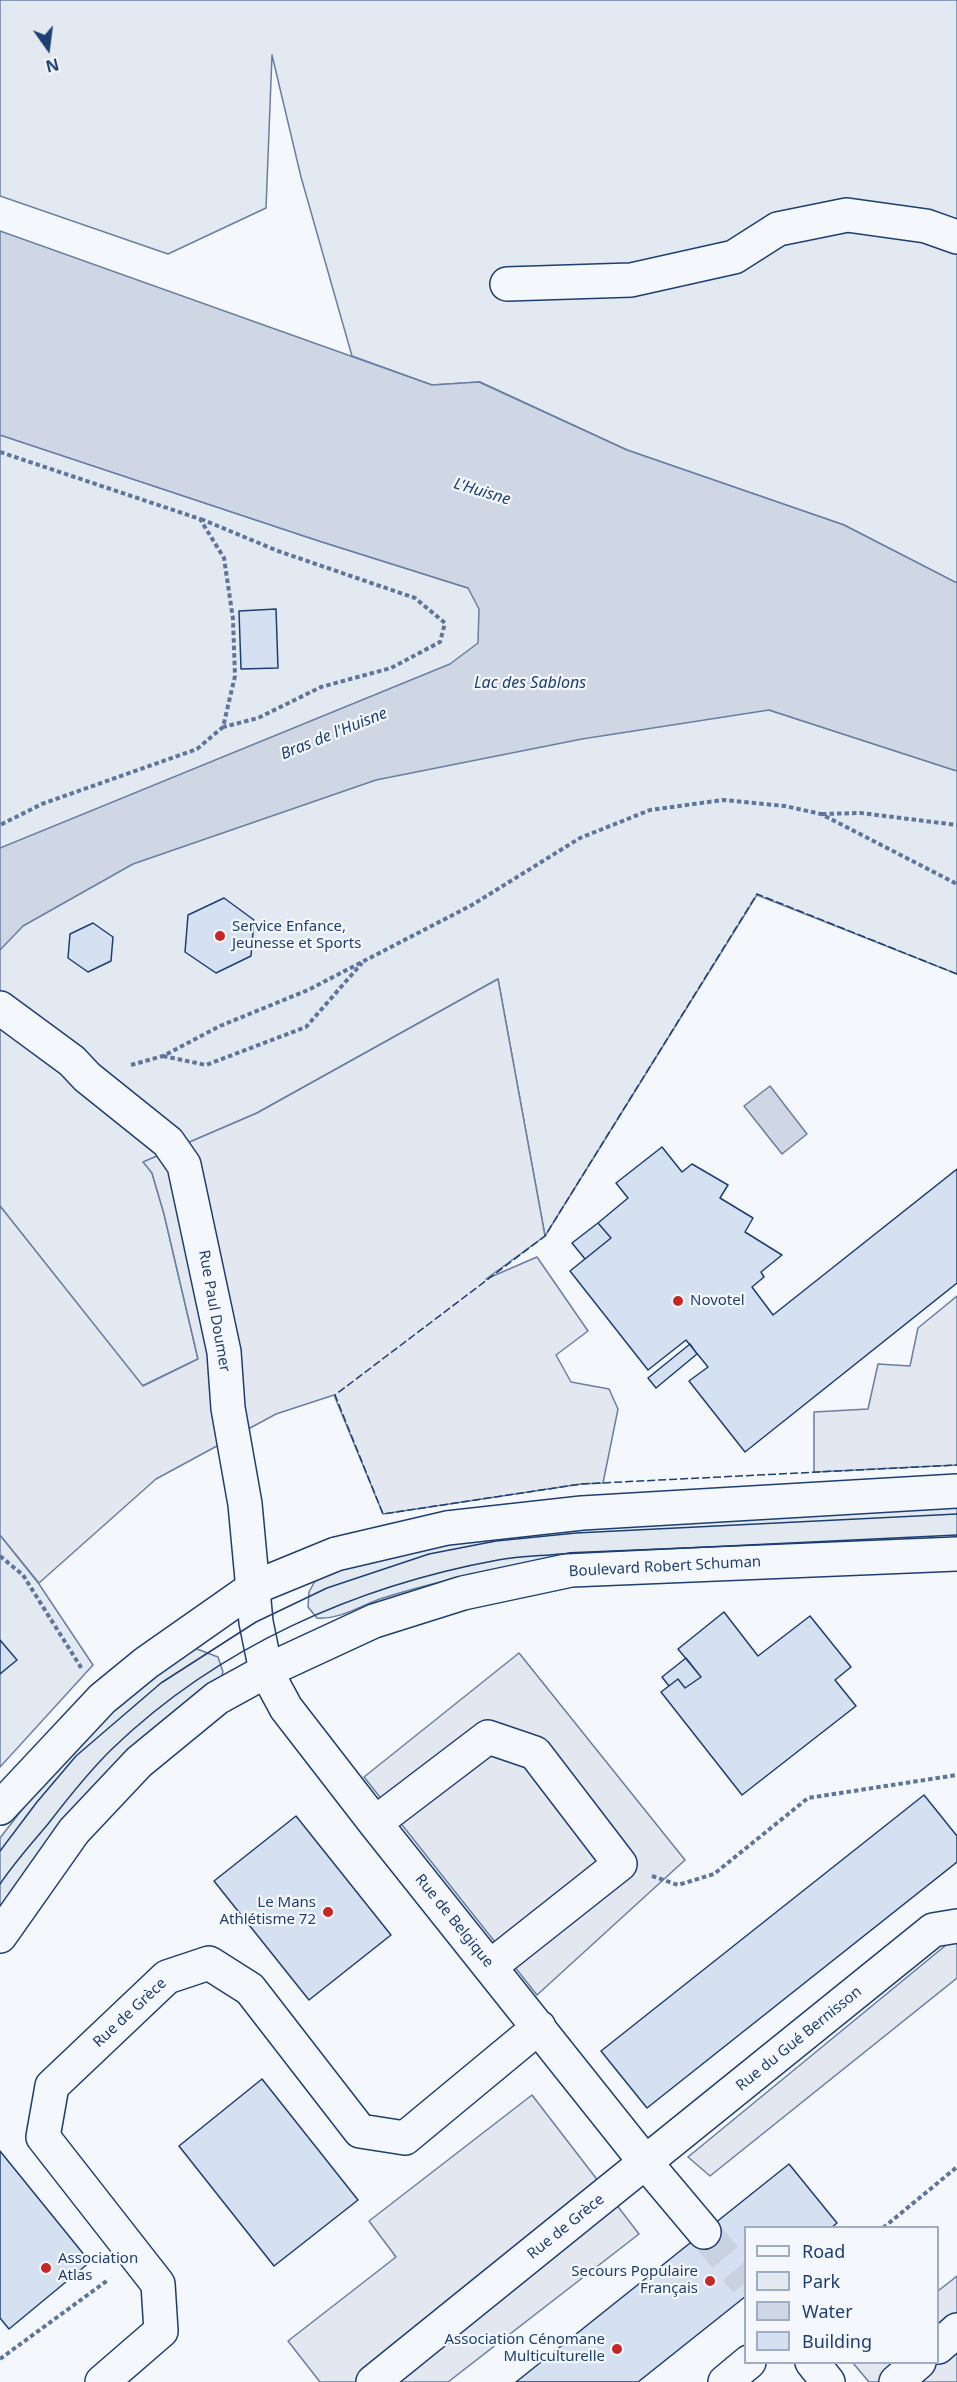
<!DOCTYPE html>
<html>
<head>
<meta charset="utf-8">
<style>
	body { margin:0 }
	#map { position:relative; width:957px; height:2382px; overflow:hidden; background:#f4f7fb; font-family:"Noto Sans",sans-serif }
	canvas { display:block }
	.legend { position:absolute; left:744px; top:2226px; width:195px; height:138px; box-sizing:border-box; background:#f4f7fb; border:2px solid #9eadc5; margin:0; padding:8px 10px; list-style:none; font-size:18px; color:#1d3f73 }
	.legend li { display:flex; align-items:center; gap:12px; height:30px }
	.legend b { width:30px; border:2px solid #9eadc5 }
	.north { position:absolute; left:18px; top:18px; width:60px; height:60px; -webkit-text-stroke:4px #f4f7fb; paint-order:stroke; rotate:166deg; font-size:16px; font-weight:700; line-height:24px; text-align:center; color:#1d3f73 }
	.north::after { content:''; display:block; margin:auto; width:21px; height:27px; background:#1d3f73; clip-path:polygon(50% 0,100% 100%,50% 72%,0 100%) }
</style>
</head>
<body>
<div id="map">
<canvas width="957" height="2382"></canvas>
<ul class="legend">
<li><b style="height:8px;background:#f4f7fb"></b>Road</li>
<li><b style="height:16px;background:#e3e9f0"></b>Park</li>
<li><b style="height:16px;background:#cfd7e4"></b>Water</li>
<li><b style="height:16px;background:#d5e0f0"></b>Building</li>
</ul>
<div class="north">N</div>
</div>
<script>
const g = document.querySelector('canvas').getContext('2d');
g.lineJoin = 'round';
function fill(path, color) { g.fillStyle = color; g.fill(path, 'evenodd'); }
function strokePath(path, color, width, dash) { g.strokeStyle = color; g.lineWidth = width; g.lineCap = dash ? 'butt' : 'round'; g.setLineDash(dash || []); g.stroke(path); }
function write(font, color, halo, rows, align = 'center') {
  g.font = font + ' "Noto Sans",sans-serif'; g.lineWidth = 4.5; g.setLineDash([]); g.textBaseline = 'middle'; g.strokeStyle = halo; g.fillStyle = color; for (const [text, x, y, turn = 0] of rows) {
    g.save(); g.translate(x, y); g.rotate((+turn || 0) * Math.PI / 180); g.textAlign = isNaN(turn) ? turn : align; if (halo) g.strokeText(text, 0, 0); g.fillText(text, 0, 0); g.restore();
  }
}
const green = new Path2D(`
	M0,0H957V583L844,525L627,450L480,382L432,385L352,356L301,177L272,55L266,208L168,254L0,196Z
	M0,435L319,541L468,588L769,710L957,771V974L757,895L545,1236L498,979L257,1113L144,1162L152,1173L164,1214L198,1359L142,1386L0,1206Z
	M957,1507V1543L518,1566C472,1574 427,1584 383,1598C361,1605 340,1620 317,1618L308,1607L309,1592L315,1581L347,1566L496,1530Z
	M0,1535L39,1584L93,1665L0,1767Z
	M197,1649L218,1657L223,1672L219,1684L0,1921V1838L49,1775L119,1705L184,1652Z`);
fill(green, '#e3e9f0');
strokePath(green, '#687fa3', 1.5);
const parking = new Path2D(`
	M498,979L545,1236L486,1279L537,1257L588,1331L556,1355L571,1382L609,1389L618,1409L603,1483L581,1484L383,1514L334,1395L276,1414L156,1479L39,1583L0,1535V1206L143,1386L198,1359L164,1214L152,1173L143,1162L257,1113Z
	M957,1296V1465L814,1472V1412L868,1409L878,1364L910,1366L918,1328Z
	M519,1653L685,1860L537,1995L364,1777Z
	M957,1936V1978L710,2176L688,2157Z
	M532,2095L639,2234L448,2382H320L288,2341L396,2257L369,2221Z
	M957,2276V2382H869L853,2363L938,2362V2291Z`);
fill(parking, '#e3e8f0');
strokePath(parking, '#687fa3', 1.5);
const water = new Path2D(`
	M0,231L432,385L479,382L627,450L844,525L957,583V771L769,710L582,739L376,780L133,864L23,926L0,950V848L450,664L478,643L479,609L468,588L319,541L0,435Z
	M770,1086L807,1134L782,1154L744,1106Z`);
fill(water, '#cfd7e4');
strokePath(water, '#687fa3', 1.5);
const building = new Path2D(`
	M276,609L278,668L241,669L239,611Z
	M224,898L254,920L251,956L216,973L185,952L188,915Z
	M93,923L113,937L111,961L88,972L68,958L70,934Z
	M662,1147L682,1172L692,1164L728,1185L720,1198L753,1218L745,1232L782,1255L761,1272L764,1277L752,1287L773,1315L957,1169V1283L745,1452L689,1381L708,1367L686,1340L648,1370L570,1271L611,1238L598,1223L628,1198L616,1183Z
	M598,1223L611,1238L585,1259L572,1243Z
	M690,1344L697,1354L656,1388L648,1378Z
	M724,1612L758,1656L810,1616L851,1667L835,1680L856,1706L742,1795L661,1692L678,1679L685,1688L701,1677L678,1649Z
	M0,1640L17,1660L0,1674Z
	M686,1658L701,1677L685,1688L678,1679L669,1686L662,1677Z
	M924,1795L957,1836V1862L647,2108L601,2051Z
	M296,1816L391,1935L309,2000L214,1881Z
	M262,2079L358,2200L274,2266L179,2146Z
	M0,2151L90,2262L9,2329L0,2318Z
	M789,2164L837,2223L831,2228H746V2296L638,2382H516Z`);
fill(building, '#d5e0f0');
strokePath(building, '#1d3f73', 1.5);
strokePath(new Path2D(`
	M704,2232L746,2282`), '#c9d2e0', 33, [33, 16]);
const minor = new Path2D(`
	M507,284L631,280L734,257L778,229L847,215L926,226L957,237
	M0,1008L72,1061L87,1077L168,1142L184,1165L224,1352L228,1408L245,1504L256,1622L266,1671L286,1708L375,1823L646,2163L704,2232
	M0,1808L102,1699L146,1663L253,1588L336,1554L447,1528L582,1513L957,1491
	M375,1823L488,1737L535,1753L620,1864L491,1966
	M0,1936L74,1831L139,1762L217,1698L266,1671L374,1621L463,1593L571,1570L957,1554
	M938,2347L957,2330
	M812,2362L828,2382
	M102,2382L161,2331L158,2284L43,2137L52,2086L167,1977L209,1963L250,1989L360,2131L405,2138L539,2027
	M373,2382L933,1930L957,1926
	M725,2382L749,2362
	M896,2382L919,2362`);
strokePath(minor, '#1d3f73', 36);
strokePath(new Path2D(`
	M0,452L200,519L224,558L233,619L235,676L223,727L197,749L42,804L0,825
	M201,519L278,551L415,598L445,623L440,642L391,668L321,687L258,718L223,727
	M822,814L861,813L957,825
	M163,1056L206,1065L306,1027L362,963
	M131,1065L163,1056L220,1026L308,990L472,905L580,838L650,810L723,800L785,806L821,814L957,884
	M0,1556L23,1575L82,1669
	M652,1876L678,1885L714,1874L808,1798L957,1775
	M883,2228L957,2167
	M0,2359L108,2280`), '#5e769c', 4, [4.5, 3]);
strokePath(minor, '#f4f7fb', 33);
strokePath(new Path2D(`
	M0,1851L37,1802L76,1756L161,1683L256,1622L327,1588L429,1554L496,1541L576,1533L957,1514
	M0,1884C14,1863 31,1844 48,1824C68,1798 89,1771 113,1748C218,1647 356,1586 498,1560C519,1556 541,1556 561,1554L957,1535`), '#1d3f73', 1.5);
strokePath(new Path2D(`
	M957,974L757,894L545,1236L335,1395L383,1514L581,1484L957,1465`), '#1d3f73', 1.5, [8, 3]);
for (const [x, y, r, color] of [
	[220,936,6,"#c62828"],
	[678,1301,6,"#c62828"],
	[328,1912,6,"#c62828"],
	[46,2268,6,"#c62828"],
	[710,2281,6,"#c62828"],
	[617,2349,6,"#c62828"]
]) { const dot = new Path2D(); dot.arc(x, y, r, 0, 2 * Math.PI); g.fillStyle = color; g.fill(dot); strokePath(dot, '#f4f7fb', 2); }
write('15px', '#1d3f73', '#f4f7fb', [
	["Service Enfance,",232,927],
	["Jeunesse et Sports",232,944],
	["Novotel",690,1301],
	["Le Mans",316,1903,"right"],
	["Athlétisme 72",316,1920,"right"],
	["Association",58,2259],
	["Atlas",58,2276],
	["Secours Populaire",698,2272,"right"],
	["Français",698,2289,"right"],
	["Association Cénomane",605,2340,"right"],
	["Multiculturelle",605,2357,"right"]
], 'left');
write('15px', '#1d3f73', '#f4f7fb', [
	["Rue Paul Doumer",214,1311,80],
	["Boulevard Robert Schuman",665,1567,-3],
	["Rue de Belgique",454,1921,51],
	["Rue de Grèce",130,2013,-43],
	["Rue du Gué Bernisson",799,2039,-39],
	["Rue de Grèce",566,2227,-39]
]);
write('italic 16px', '#1d3f73', '#f4f7fb', [
	["L'Huisne",482,492,17],
	["Lac des Sablons",530,683],
	["Bras de l'Huisne",334,734,-22]
]);
</script>
</body>
</html>
